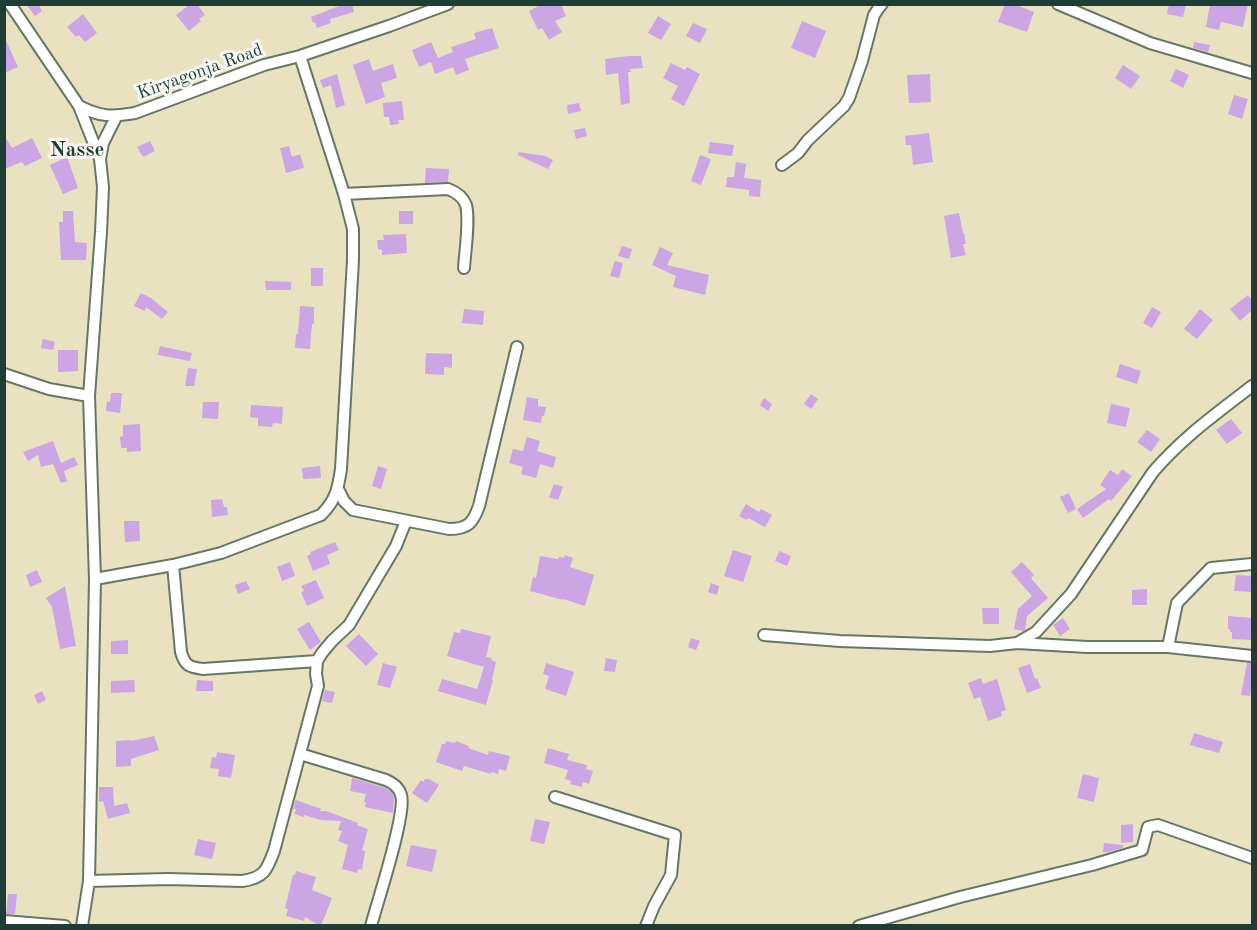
<!DOCTYPE html>
<html>
<head>
<meta charset="utf-8">
<style>
	body { margin:0 }
	#map { position:relative; width:1257px; height:930px; overflow:hidden; background:#e9e2c0; font-family:"Old Standard TT",serif }
	canvas { display:block }
	.frame { position:absolute; inset:0; border:6px solid #1f3d34; pointer-events:none }
</style>
</head>
<body>
<div id="map">
<canvas width="1257" height="930"></canvas>
<div class="frame"></div>
</div>
<script>
const g = document.querySelector('canvas').getContext('2d');
g.lineJoin = 'round';
function fill(path, color) { g.fillStyle = color; g.fill(path, 'evenodd'); }
function strokePath(path, color, width, dash) { g.strokeStyle = color; g.lineWidth = width; g.lineCap = dash ? 'butt' : 'round'; g.setLineDash(dash || []); g.stroke(path); }
function write(font, color, halo, rows, align = 'center') {
  g.font = font + ' "Old Standard TT",serif'; g.lineWidth = 6; g.setLineDash([]); g.textBaseline = 'middle'; g.strokeStyle = halo; g.fillStyle = color; for (const [text, x, y, turn = 0] of rows) {
    g.save(); g.translate(x, y); g.rotate((+turn || 0) * Math.PI / 180); g.textAlign = isNaN(turn) ? turn : align; if (halo) g.strokeText(text, 0, 0); g.fillText(text, 0, 0); g.restore();
  }
}
fill(new Path2D(`
	M26,4H38L42,11L35,16Z
	M190,4H197L205,15L199,19L201,21L189,31L176,15Z
	M338,4H352L354,12L330,19L331,23L317,28L315,22L313,23L311,17L339,6Z
	M542,4H561L566,16L555,21L562,32L549,40L542,28L538,30L529,11Z
	M1005,4H1014L1034,12L1027,32L998,22Z
	M1169,4H1186L1183,17L1167,14Z
	M1210,4H1248L1243,27L1221,22L1219,30L1206,27Z
	M83,14L97,33L85,42L79,35L76,37L67,27Z
	M658,16L671,24L661,40L648,33Z
	M802,21L826,31L815,58L791,48Z
	M693,23L707,29L700,43L686,36Z
	M492,28L499,48L465,59L469,70L456,75L453,67L435,74L431,62L419,67L412,50L431,42L438,58L453,52L451,47L476,39L474,33Z
	M4,36L18,67L4,73Z
	M1194,42L1210,45L1208,52L1193,48Z
	M629,56H641L643,68L630,69L631,72H628L630,103L621,105L618,73L606,75L605,59Z
	M369,59L373,71L393,64L397,78L381,83L385,97L366,104L353,65Z
	M671,63L685,70L687,67L700,74L684,106L671,99L678,86L663,78Z
	M1123,65L1140,76L1131,89L1115,78Z
	M1176,69L1189,75L1183,88L1170,81Z
	M337,74L345,105L336,108L331,85L323,88L320,80Z
	M930,74L931,102L909,103L907,75Z
	M1234,95L1248,99L1242,119L1228,114Z
	M402,101L404,120H398L399,124L390,125L389,117H384L383,103Z
	M579,103L581,111L568,114L567,105Z
	M585,128L587,136L576,139L574,130Z
	M929,133L933,162L913,165L911,145H906L905,136Z
	M4,135L12,148L32,138L42,158L25,166L22,162L4,169Z
	M150,141L155,151L143,157L137,147Z
	M710,142L734,145L732,156L708,153Z
	M289,146L292,157L300,154L304,168L286,173L280,148Z
	M519,152L545,156L553,160L548,169L518,155Z
	M700,155L711,159L701,185L691,181Z
	M67,157L78,188L63,194L50,165Z
	M736,162L746,164L744,178L761,180L760,197L749,196V190L726,187L727,177H734Z
	M426,168L449,169L448,182L425,183Z
	M63,211H73L75,242L87,243L86,260H61L59,222H63Z
	M399,211H413V224H399Z
	M959,213L963,233H964L966,244H963L966,255L951,258L944,216Z
	M406,234L407,253L382,255V250L378,249L377,240H384L383,235Z
	M622,246L632,249L629,259L618,256Z
	M660,247L673,253L667,265L709,275L705,295L673,287L676,276L652,265Z
	M615,261L623,263L619,278L610,276Z
	M311,268H323V286H311Z
	M265,281L291,282V290H266Z
	M141,293L151,298L168,312L162,319L146,307L145,311L134,306Z
	M1248,295L1252,300V310L1240,321L1230,309Z
	M300,306L314,307V324H312L310,349L295,348L296,334H298Z
	M1152,307L1161,312L1152,328L1143,323Z
	M464,309L484,311L483,325L462,323Z
	M1200,309L1213,320L1197,339L1184,329Z
	M43,339L55,342L53,350L41,348Z
	M160,346L192,353L190,361L158,355Z
	M58,350H78V371L58,372Z
	M426,353L452,354V368L444,367V375L425,374Z
	M1120,364L1141,371L1137,384L1116,377Z
	M188,368L197,369L194,386H185Z
	M111,393H122L120,413L106,411L107,401L110,402Z
	M811,394L818,399L811,409L804,404Z
	M527,397L538,399V406L546,407L544,416H542L541,423L523,420Z
	M764,398L772,404L768,411L760,405Z
	M203,402H219L218,419L202,418Z
	M1111,404L1130,408L1126,427L1107,423Z
	M251,405L283,407L282,424L273,423L272,427L258,426V418L250,417Z
	M1231,419L1242,433L1227,444L1216,430Z
	M140,424L141,451L127,452V448H121L120,437L123,436V425Z
	M1147,430L1160,439L1151,452L1137,442Z
	M527,437L540,441L537,451L556,457L553,468L540,464L536,478L521,474L523,467L509,463L513,449L523,451Z
	M53,441L61,463L74,457L78,465L64,471L67,481L61,483L53,464L41,467L38,455L28,461L23,452Z
	M320,466L321,478L303,479L302,468Z
	M378,466L387,469L381,489L372,486Z
	M1122,469L1132,476L1111,501L1109,499L1083,518L1077,509L1106,489L1100,485L1110,470L1118,475Z
	M554,484L563,487L558,500L549,497Z
	M1069,493L1076,509L1068,513L1060,497Z
	M222,499L224,507H227L228,515L212,517L211,500Z
	M746,504L759,512L761,509L772,515L765,527L748,518L747,520L739,516Z
	M124,521H139L140,541L125,542Z
	M335,542L339,550L327,555L330,564L313,571L307,556L311,554L310,552Z
	M733,550L752,556L743,582L724,576Z
	M779,551L791,556L787,566L775,561Z
	M565,555L573,558L570,567L594,575L585,606L563,599V600L530,591L533,577L536,578L540,556L558,559L559,557L564,558Z
	M290,562L295,576L282,581L277,567Z
	M1022,562L1034,575L1031,578L1048,598L1027,616L1025,630L1023,631L1014,629L1018,609L1032,596L1011,572Z
	M37,570L42,582L30,587L26,575Z
	M1236,575L1252,576V592L1234,591Z
	M316,580L324,598L307,606L301,592L304,591L301,586Z
	M246,581L250,589L238,594L235,585Z
	M711,583L719,586L717,595L708,592Z
	M65,586L76,646L60,649L52,607L46,598Z
	M1147,589V605H1132V590Z
	M982,608H999V624H983Z
	M1228,616L1252,618L1251,640L1232,639V632H1230V629H1228Z
	M1063,618L1070,629L1060,636L1053,625Z
	M309,622L321,642L310,650L297,629Z
	M461,629L491,636L486,657L492,658L491,660L496,662L492,679L493,680L486,705L438,691L442,679L477,689L484,667L447,656L454,632L460,633Z
	M359,634L378,654L366,666L346,646Z
	M691,638L700,641L696,650L688,647Z
	M128,640V654H111V641Z
	M606,658L617,660L615,672L604,671Z
	M383,663L397,667L390,688L377,685Z
	M546,663L574,672L566,696L545,689L549,676L543,674Z
	M1247,663H1252V682L1250,696L1241,695Z
	M1030,664L1035,679L1037,678L1041,688L1027,693L1018,668Z
	M981,678L983,684L997,679L1006,710L1001,712L1002,716L988,721L980,697L974,699L968,683Z
	M134,680L135,692L111,693V681Z
	M197,680L213,681V691H196Z
	M325,690L335,692L332,703L322,701Z
	M42,691L46,700L38,704L34,695Z
	M1194,733L1223,742L1219,753L1190,745Z
	M154,736L159,750L131,759V766L116,767V741L131,740V741Z
	M446,741L455,743L456,741L469,746L468,748L488,755L489,751L510,756L506,771L499,769L498,774L491,772V774L464,766L462,771L436,762L442,744H445Z
	M548,748L569,754L567,760L587,765L586,769L593,771L589,784L583,782L582,787L570,784L571,781L565,779L568,770L544,763Z
	M217,752L235,755L231,778L218,776L219,769L210,768L212,757L216,758Z
	M1083,774L1099,778L1094,802L1077,798Z
	M352,778L383,787L390,791L394,796L393,813L365,807L366,802H364L366,794L350,791Z
	M425,779H429L439,785L427,803L412,793L421,780L423,782Z
	M99,787H113L114,806L127,803L130,813L108,819L103,801L99,802Z
	M296,800L321,809L320,811H326L358,823L357,825L368,829L362,850L365,851L362,870L358,869L357,873L342,869L348,845L338,841L342,831L338,830L341,821L321,820L304,815V817L294,814L296,809H293Z
	M535,819L550,822L544,844L530,841Z
	M1133,824V842L1121,843V825Z
	M198,839L216,843L212,859L194,855Z
	M1104,843L1123,845V848L1108,852H1103Z
	M411,845L437,850L432,872L406,866Z
	M296,871L316,877L312,890L332,898L325,916L320,926L305,917L304,921L286,916L288,909L285,908L293,875H295Z
	M8,894H17L15,914H6Z`), '#cca5e4');
const minor = new Path2D(`
	M10,4L79,106C100,117 112,117 135,113L264,65L300,56L389,26L448,4
	M1058,4L1150,43L1252,73
	M79,106L100,159
	M782,165L798,153L808,140L844,106L849,98L862,61L874,15L878,9L882,4
	M344,194L448,189C456,192 463,197 466,205C470,220 465,252 464,268
	M4,374L49,389L89,396
	M338,489L344,501L353,510L449,529C468,529 473,523 479,506L517,347
	M173,565L181,652C185,666 189,667 203,669L317,661
	M95,579L173,565L221,553L321,515C336,500 338,489 341,469L353,260V229L344,194L300,56
	M764,635L840,641L990,646L1017,643L1036,632L1071,594L1153,472C1183,437 1216,414 1252,386
	M1017,643L1087,647H1168L1252,656
	M1168,647L1177,603L1211,568L1252,564
	M300,754L386,780C393,783 399,787 401,795C407,813 377,903 371,926
	M555,797L675,835L671,875L654,906L646,926
	M89,881L168,879L242,881C264,878 267,870 274,851L318,686L316,674L317,661L322,653L332,641L349,625L396,546L406,521
	M4,921L65,926
	M82,926L89,881L95,579L89,396L101,232L103,187L100,159L103,143L116,117
	M859,926L960,897L1092,865L1142,850L1148,827L1158,825L1252,858`);
strokePath(minor, '#667765', 14);
strokePath(minor, '#fff', 10);
write('18px', '#1f3d34', '#f6f6f2', [
	["Kiryagonja Road",200,72,-20]
]);
write('bold 21px', '#1f3d34', '#f6f6f2', [
	["Nasse",77,150]
]);
</script>
</body>
</html>
